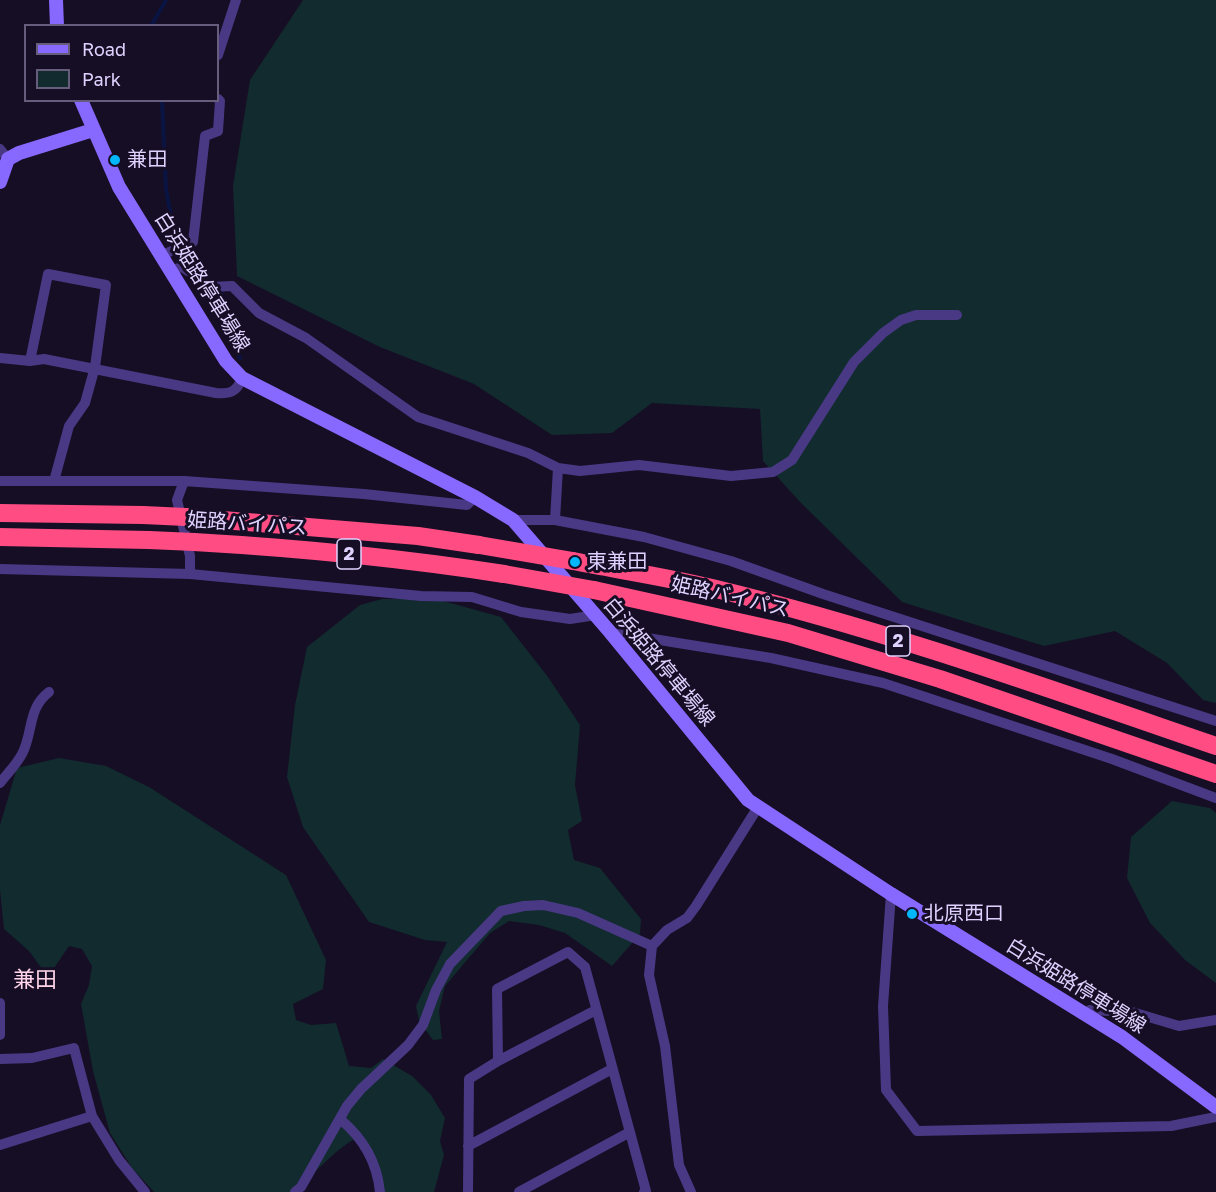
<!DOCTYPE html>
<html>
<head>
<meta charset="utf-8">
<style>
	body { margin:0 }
	#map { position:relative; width:1216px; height:1192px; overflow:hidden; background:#160e25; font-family:"Golos Text",sans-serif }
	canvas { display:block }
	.legend { position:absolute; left:24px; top:24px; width:195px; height:78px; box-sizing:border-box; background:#160e25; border:2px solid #665c7c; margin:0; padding:8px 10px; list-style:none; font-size:18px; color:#dfd2ff }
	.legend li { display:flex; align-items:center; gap:12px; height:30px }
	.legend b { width:30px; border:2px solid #665c7c }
</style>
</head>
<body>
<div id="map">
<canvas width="1216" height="1192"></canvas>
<ul class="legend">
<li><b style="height:8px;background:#8769ff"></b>Road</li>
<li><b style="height:16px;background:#112b2f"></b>Park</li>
</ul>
</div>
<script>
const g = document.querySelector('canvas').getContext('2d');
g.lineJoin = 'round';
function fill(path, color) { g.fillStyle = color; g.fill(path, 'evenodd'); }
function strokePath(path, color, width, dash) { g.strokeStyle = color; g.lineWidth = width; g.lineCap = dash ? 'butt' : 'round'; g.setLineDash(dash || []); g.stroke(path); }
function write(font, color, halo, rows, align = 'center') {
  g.font = font + ' "Golos Text","Noto Sans JP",sans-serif'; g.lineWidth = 6; g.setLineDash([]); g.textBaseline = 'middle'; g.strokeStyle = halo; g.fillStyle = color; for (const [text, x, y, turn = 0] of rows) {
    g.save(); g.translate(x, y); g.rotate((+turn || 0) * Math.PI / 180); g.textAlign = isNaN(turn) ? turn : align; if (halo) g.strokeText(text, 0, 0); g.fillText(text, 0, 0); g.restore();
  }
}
fill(new Path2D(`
	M303,0H1216V703L1203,700L1167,663L1115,631L1044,646L902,602L800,502L763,461L760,409L652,403L612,433L552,435L474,384L380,347L237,276L233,186L250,80Z
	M382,599H436L501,617L548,677L580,725L575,785L582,821L568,830L574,860L600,868L641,919L640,934L612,966L565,933L539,925L509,921L490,933L445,986L439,1011L442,1039L433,1040L419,1021L416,1006L447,942L425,940L369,922L303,827L287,777L295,705L307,647L360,605Z
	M59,758L106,766L149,787L286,875L326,960L323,989L293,1004L296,1020L311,1025L336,1023L349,1066L371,1068L383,1059L412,1076L431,1095L445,1118L440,1141L444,1155L434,1192H381L372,1153L363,1135C334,1147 316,1176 290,1192H154L132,1168L110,1133L93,1071L81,1004L89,985L92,966L82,949L69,946L48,977L29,951L4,929L0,890V825L17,768Z
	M1172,801L1210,808L1216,813V983L1185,960L1150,923L1127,878L1131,837Z`), '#112b2f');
strokePath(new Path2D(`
	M151,26L166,0
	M162,100L166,189L179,262L185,265
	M218,287L229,309L240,358`), '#0a1443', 4);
strokePath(new Path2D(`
	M218,55L236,0
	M0,149L8,159
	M162,255L193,242L205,136L218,131L220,101L218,99
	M172,270L182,267L211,287L232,286L259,313L306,338L418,417L528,453L558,468L580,471L639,465L731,476L773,472L792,460L854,362L883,333L901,320L916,315H957
	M0,358L30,361L44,359L216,393C230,394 237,392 242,378
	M30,361L48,274L106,285L95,367L85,403L69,426L54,481
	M0,481H184L364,494L467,505L475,497
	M184,481L177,500L190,556V574
	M513,520H555L644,537L731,561L823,594L1216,721
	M555,520L558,468
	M0,569L190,574L421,596L472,597L521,612L570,619L596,615
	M610,632L771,658L883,683L1112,759L1216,798
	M0,783C7,774 18,763 23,752C33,731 28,708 49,692
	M891,894L883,1006L886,1090L917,1131L1171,1126L1216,1117
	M0,1003V1035
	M1086,1014L1090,1010L1132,1012L1179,1026L1216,1020
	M0,1059L32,1058L74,1048L92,1116L119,1160L145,1192
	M498,1061L596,1010
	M340,1119C363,1138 377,1162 380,1192
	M0,1145L92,1116
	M468,1146L612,1069
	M295,1192L301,1187L347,1106L361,1089L408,1045L423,1025L436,990L450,964L501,911L524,906L543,905L578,913L652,946
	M468,1192L469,1079L498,1061L497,989L568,952L585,967L646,1191L644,1192
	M519,1192L630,1132
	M691,1192L679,1165L665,1046L649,975L652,946L667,930L687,918L696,906L758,807`), '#493984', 10);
strokePath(new Path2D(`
	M56,0L57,26
	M81,100L119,187L226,361L242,378L475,497L513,520L610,632L748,800L891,894L1122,1037L1216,1107
	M0,182L8,159L19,153L93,130`), '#8769ff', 14);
strokePath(new Path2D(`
	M0,513L143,515
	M186,517L418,536L479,545
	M0,537L149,540
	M194,542C298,548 401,558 504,574
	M573,561C619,570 666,577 712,588C883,629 1050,689 1216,746
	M594,590L788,633L940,679L1216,774`), '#ff4d83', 18);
strokePath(new Path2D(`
	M143,515L186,517
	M149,540L194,542
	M479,545L573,561
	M504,574L594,590`), '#ff4d83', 18);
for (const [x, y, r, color] of [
	[115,160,6,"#00b7fd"],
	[575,562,6,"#00b7fd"],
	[912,914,6,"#00b7fd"]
]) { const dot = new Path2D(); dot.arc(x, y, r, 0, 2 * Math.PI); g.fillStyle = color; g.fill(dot); strokePath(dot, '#160e25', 2); }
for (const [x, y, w] of [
	[349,554,24],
	[898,641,24]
]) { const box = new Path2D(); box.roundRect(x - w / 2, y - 15, w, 30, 4.5); g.fillStyle = '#160e25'; g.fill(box); strokePath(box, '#dfd2ff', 1.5); }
write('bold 18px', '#dfd2ff', null, [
	["2",349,554],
	["2",898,641]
]);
write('20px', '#dfd2ff', '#160e25', [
	["兼田",127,160],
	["東兼田",587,562],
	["北原西口",924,914]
], 'left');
write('20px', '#dfd2ff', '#160e25', [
	["白浜姫路停車場線",202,282,58],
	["姫路バイパス",247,524,4],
	["姫路バイパス",730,597,13],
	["白浜姫路停車場線",659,662,50],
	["白浜姫路停車場線",1076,986,32]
]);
write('22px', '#ffd4e8', '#160e25', [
	["兼田",35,980]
]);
</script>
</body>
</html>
